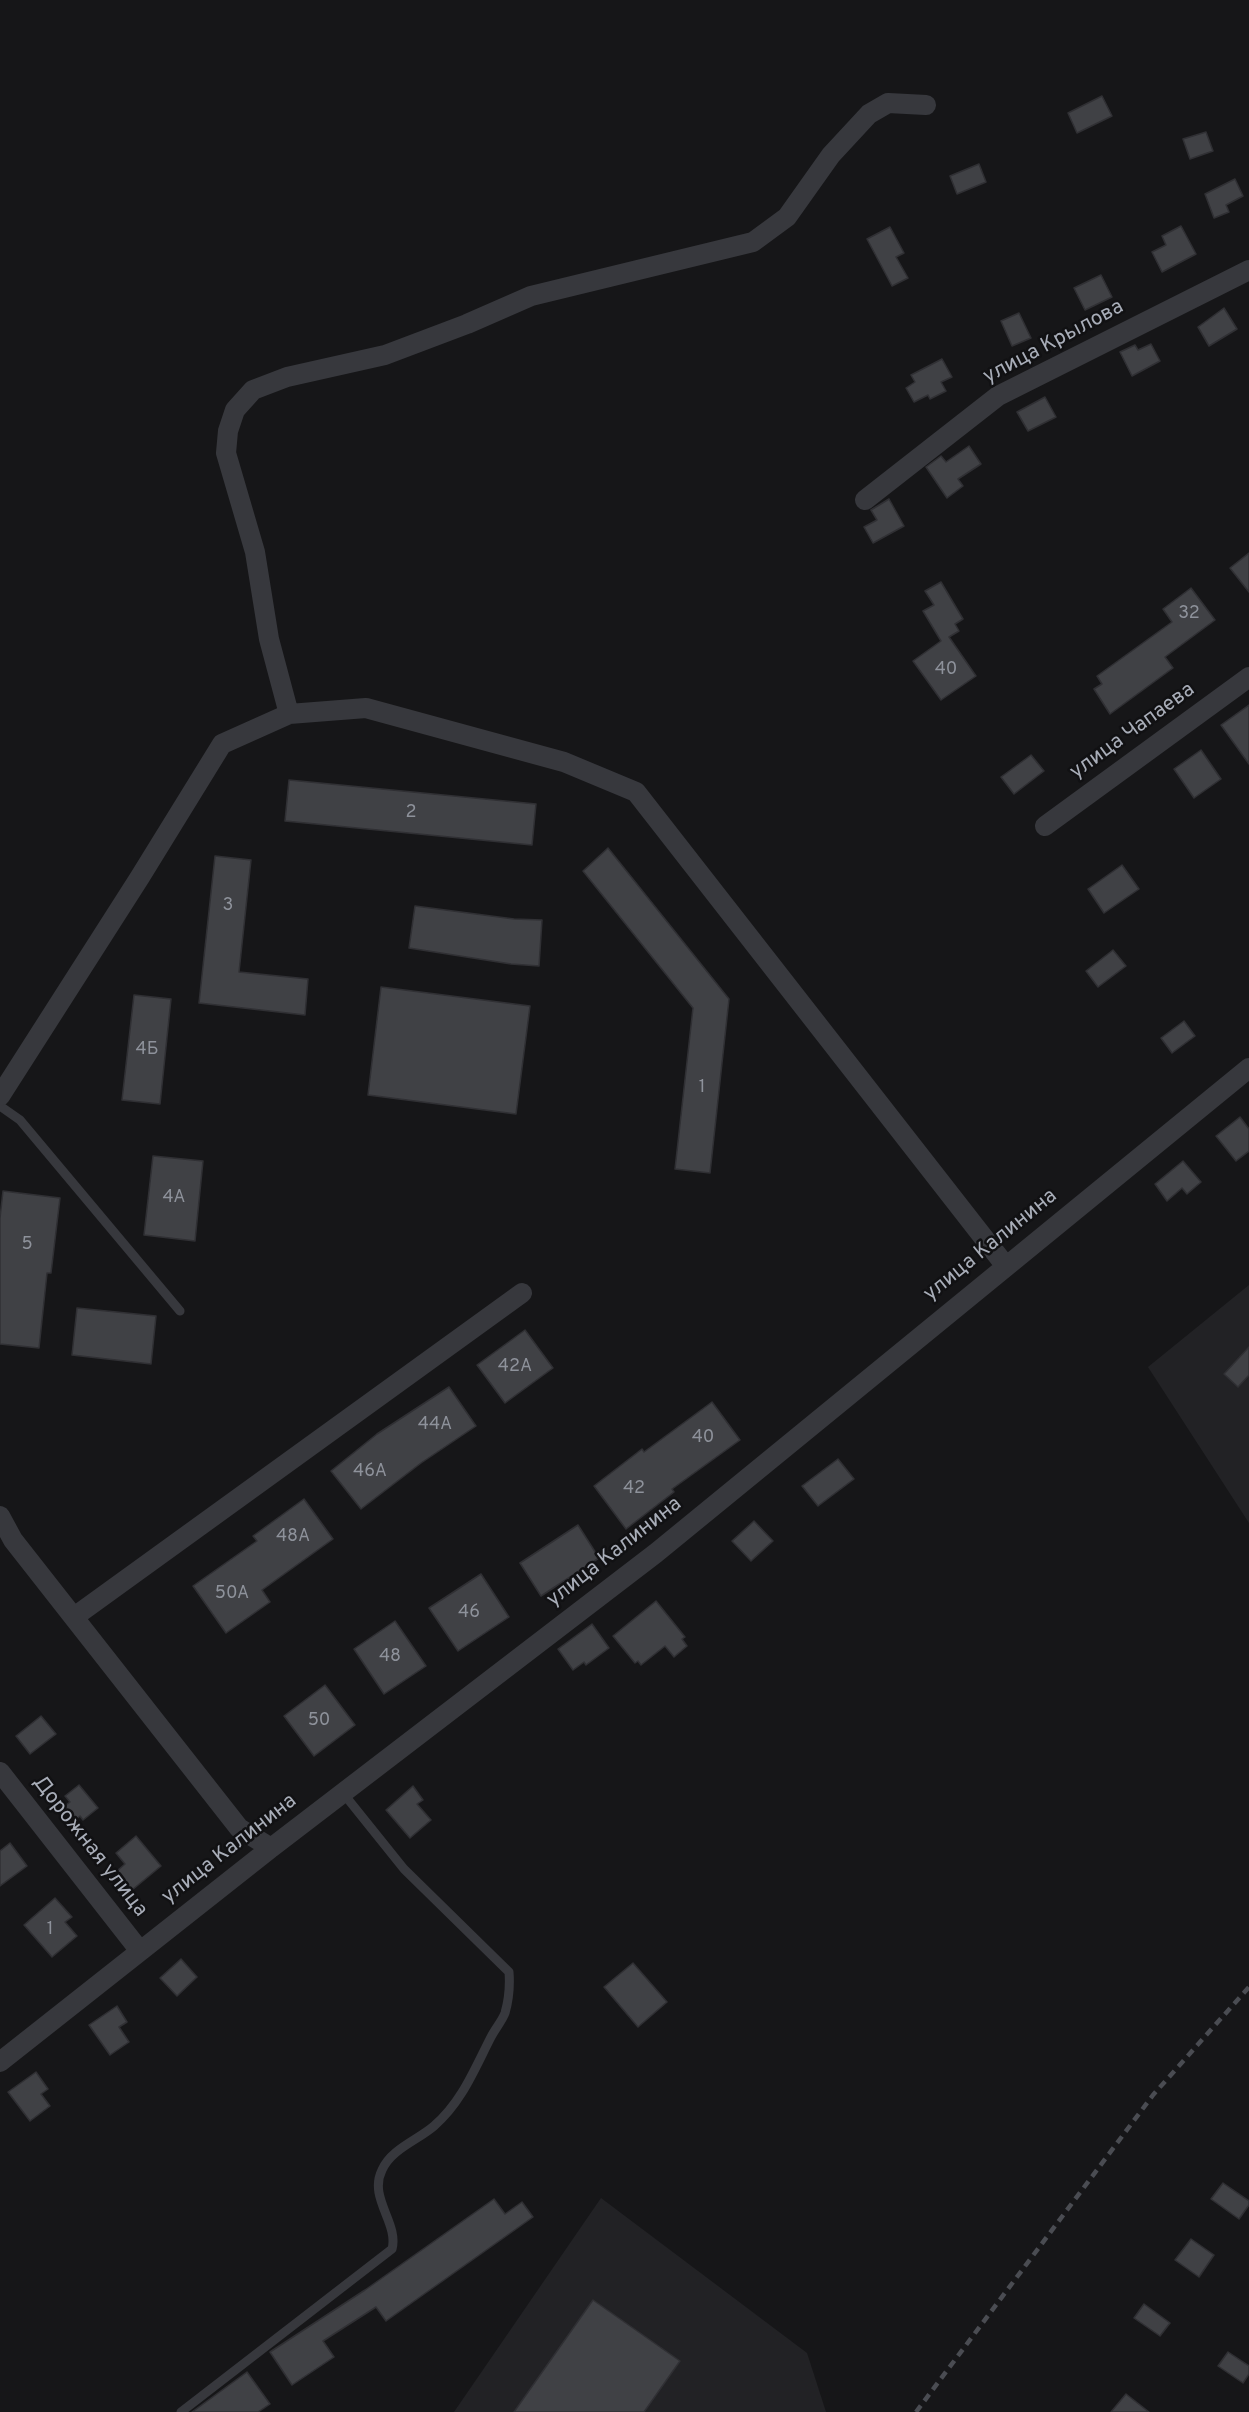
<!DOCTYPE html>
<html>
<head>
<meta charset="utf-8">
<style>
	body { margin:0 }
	canvas { display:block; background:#161618 }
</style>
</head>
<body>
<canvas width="1249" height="2412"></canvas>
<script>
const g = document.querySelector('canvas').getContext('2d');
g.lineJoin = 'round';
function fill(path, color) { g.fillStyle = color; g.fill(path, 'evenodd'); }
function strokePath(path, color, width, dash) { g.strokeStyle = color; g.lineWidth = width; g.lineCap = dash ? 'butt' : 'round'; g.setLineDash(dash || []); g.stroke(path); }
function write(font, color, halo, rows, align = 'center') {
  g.font = font + ' Overpass,sans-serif'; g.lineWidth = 5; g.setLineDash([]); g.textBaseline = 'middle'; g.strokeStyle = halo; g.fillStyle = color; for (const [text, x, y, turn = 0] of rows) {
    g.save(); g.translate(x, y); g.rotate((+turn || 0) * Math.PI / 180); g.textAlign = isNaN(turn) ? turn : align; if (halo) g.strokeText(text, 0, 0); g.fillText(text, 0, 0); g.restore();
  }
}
fill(new Path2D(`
	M1249,1285V1523L1148,1367Z
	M601,2198L807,2353L826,2412H454Z`), '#222225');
const building = new Path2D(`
	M1102,96L1112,116L1077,133L1068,113Z
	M1206,132L1213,151L1190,159L1183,139Z
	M979,164L986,182L957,194L950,176Z
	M1235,179L1243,196L1226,205L1229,212L1214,218L1205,194Z
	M1181,226L1196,254L1162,272L1152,252L1166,245L1162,236Z
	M890,227L904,253L896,257L908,278L892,286L867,239Z
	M1101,275L1112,297L1085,310L1074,288Z
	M1224,308L1237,329L1209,346L1198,327Z
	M1019,313L1031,338L1012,346L1001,321Z
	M1151,344L1160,361L1132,376L1120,352L1135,345L1138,350Z
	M942,359L952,377L941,382L946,391L930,399L928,395L914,402L906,388L915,382L911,375Z
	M1045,397L1056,417L1028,431L1017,412Z
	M969,446L981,464L958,479L963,486L947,498L926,467L941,456L946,462Z
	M889,499L904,526L873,543L864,527L877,520L871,510Z
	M1249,553V592L1230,568Z
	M941,582L963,619L955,624L959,631L949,637L976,676L941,700L913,661L941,641L923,611L934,605L925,591Z
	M1191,588L1215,620L1165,657L1173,668L1110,714L1094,689L1102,684L1097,676L1172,622L1163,609Z
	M1249,705V764L1221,725Z
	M1201,750L1221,779L1194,798L1174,769Z
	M1031,755L1044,771L1014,794L1001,777Z
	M289,780L536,804L532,845L285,821Z
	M608,848L729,999L710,1173L675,1169L693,1008L583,871Z
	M215,856L251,860L239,972L308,979L305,1015L199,1003Z
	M1122,865L1139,889L1104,913L1088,889Z
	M415,906L514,919L542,920L539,966L511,964L409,948Z
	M1113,950L1126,966L1098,987L1086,971Z
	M381,987L530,1006L516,1114L368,1095Z
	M134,995L171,999L160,1104L122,1100Z
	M1184,1021L1195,1036L1172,1053L1161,1038Z
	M1240,1117L1249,1129V1151L1236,1161L1216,1136Z
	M153,1156L203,1161L195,1241L144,1235Z
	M1183,1161L1201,1182L1187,1194L1182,1188L1167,1201L1155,1184Z
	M3,1191L60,1198L51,1273H47L39,1348L0,1344V1218Z
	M77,1308L156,1316L151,1364L72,1355Z
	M525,1330L553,1368L505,1403L477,1365Z
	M1249,1347V1375L1238,1387L1224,1374Z
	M449,1387L476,1426L421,1463L361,1509L331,1471L377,1434Z
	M712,1402L740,1440L672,1489L674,1492L626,1529L594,1486L642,1449L644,1452Z
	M838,1459L854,1479L818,1506L802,1486Z
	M304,1499L333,1539L262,1590L270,1602L226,1633L193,1586L257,1541L253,1536Z
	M754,1521L773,1541L751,1561L732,1541Z
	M578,1525L599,1558L541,1596L520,1563Z
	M481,1574L509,1617L458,1651L429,1608Z
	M656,1601L685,1637L682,1639L687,1646L674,1657L665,1646L641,1665L638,1661L635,1663L613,1636Z
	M395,1621L426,1666L384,1694L354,1649Z
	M592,1624L609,1648L586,1665L584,1662L573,1670L558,1649Z
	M325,1685L355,1725L314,1756L284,1716Z
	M41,1716L56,1734L30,1754L16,1736Z
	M79,1785L98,1808L83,1820L80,1816L74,1821L63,1807L70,1802L65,1796Z
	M413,1786L423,1800L417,1804L431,1820L410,1838L386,1810Z
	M136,1836L161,1866L132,1890L117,1871L125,1864L116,1853Z
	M10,1843L27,1866L0,1886V1851Z
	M55,1898L72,1917L65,1922L77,1936L52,1957L24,1925Z
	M181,1959L197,1977L177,1996L160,1978Z
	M633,1963L667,2002L638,2027L604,1987Z
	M117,2006L127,2022L119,2027L129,2042L110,2055L89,2025Z
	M36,2072L48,2089L41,2094L50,2106L30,2121L8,2092Z
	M1223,2183L1249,2201V2205L1239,2219L1211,2199Z
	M494,2199L505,2214L522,2202L533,2217L386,2321L376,2307L323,2341L334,2357L292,2385L270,2352L365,2290Z
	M1191,2239L1214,2255L1199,2277L1175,2260Z
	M593,2300L680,2361L644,2412H514Z
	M1144,2304L1170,2323L1160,2336L1134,2318Z
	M1228,2352L1249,2366V2374L1243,2383L1218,2366Z
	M247,2372L270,2404L258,2412H192Z
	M1126,2394L1149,2412H1111Z`);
fill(building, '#404145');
strokePath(building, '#303034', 1.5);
strokePath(new Path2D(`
	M0,1106L20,1120L180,1311
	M181,2412L392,2249C399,2223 368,2198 382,2170C391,2149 418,2140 434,2126C462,2102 475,2068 491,2037C495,2029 502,2021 505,2013C509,1999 510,1985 509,1972L404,1869L343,1793`), '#37383d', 9);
strokePath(new Path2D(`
	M865,500L998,396L1249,270
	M289,714L269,639L255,552L226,453L228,431L235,410L253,390L287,377L385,355L467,324L531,296L753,242L787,217L831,155L869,114L888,103L926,105
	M1045,826L1249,677
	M0,1096L140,877L222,744L289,714L366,708L564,762L636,792L1005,1265
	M0,1516L13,1540L239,1828L271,1848
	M74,1617L522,1293
	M0,1772L140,1951
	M0,2062L271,1848L656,1553L1249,1068`), '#37383d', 20);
strokePath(new Path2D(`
	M916,2412L1153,2095L1249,1987`), '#4a4c52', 4.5, [8, 6]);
write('18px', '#8e929b', null, [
	["32",1189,614],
	["40",946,670],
	["2",411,813],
	["3",228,906],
	["4Б",147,1050],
	["1",702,1088],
	["4А",174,1198],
	["5",27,1245],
	["42А",515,1367],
	["44А",435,1425],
	["40",703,1438],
	["46А",370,1472],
	["42",634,1489],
	["48А",293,1537],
	["50А",232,1594],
	["46",469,1613],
	["48",390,1657],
	["50",319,1721],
	["1",50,1930]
]);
write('21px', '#a8adb8', '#111113', [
	["улица Крылова",1054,343,-28],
	["улица Чапаева",1133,732,-36],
	["улица Калинина",991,1246,-39],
	["улица Калинина",615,1553,-38],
	["Дорожная улица",89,1847,52],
	["улица Калинина",230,1850,-38]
]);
</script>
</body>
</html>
